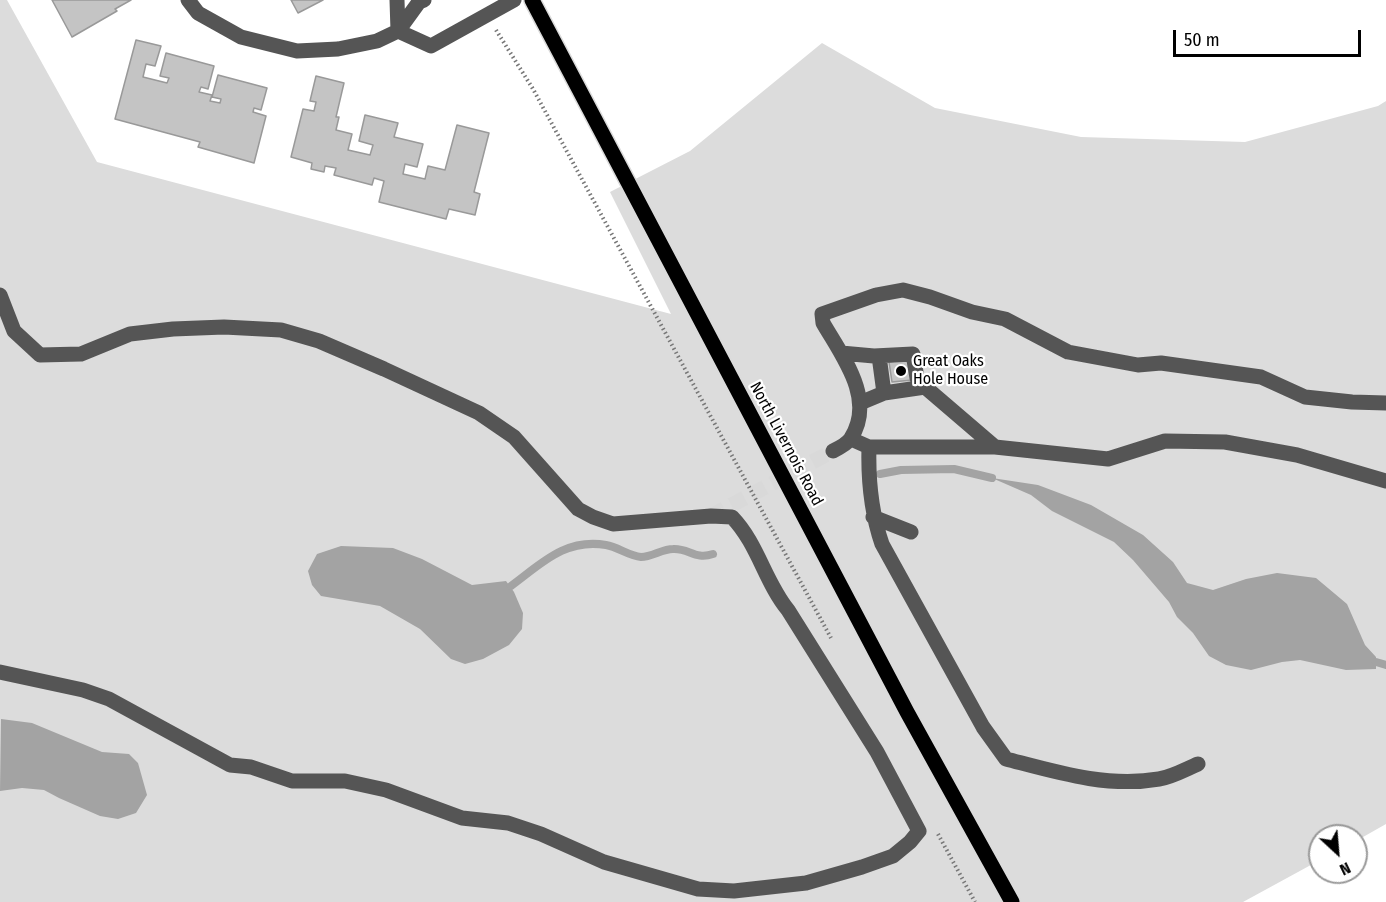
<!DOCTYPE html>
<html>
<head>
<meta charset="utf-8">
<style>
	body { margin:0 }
	#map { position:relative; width:1386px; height:902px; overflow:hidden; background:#fff; font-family:"Fira Sans Condensed",sans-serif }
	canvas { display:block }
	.north { position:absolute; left:1308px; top:824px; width:60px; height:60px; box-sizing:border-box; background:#fff; border:2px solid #999; border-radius:50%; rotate:154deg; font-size:16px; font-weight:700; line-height:24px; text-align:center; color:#000 }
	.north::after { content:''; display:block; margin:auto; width:21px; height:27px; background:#000; clip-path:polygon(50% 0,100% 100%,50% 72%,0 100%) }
	.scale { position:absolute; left:1173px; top:30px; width:188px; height:27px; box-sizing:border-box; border:3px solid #000; border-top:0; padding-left:8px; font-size:18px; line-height:21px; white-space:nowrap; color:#000; -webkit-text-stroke:4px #fff; paint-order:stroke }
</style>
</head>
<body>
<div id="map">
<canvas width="1386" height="902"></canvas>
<div class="north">N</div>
<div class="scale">50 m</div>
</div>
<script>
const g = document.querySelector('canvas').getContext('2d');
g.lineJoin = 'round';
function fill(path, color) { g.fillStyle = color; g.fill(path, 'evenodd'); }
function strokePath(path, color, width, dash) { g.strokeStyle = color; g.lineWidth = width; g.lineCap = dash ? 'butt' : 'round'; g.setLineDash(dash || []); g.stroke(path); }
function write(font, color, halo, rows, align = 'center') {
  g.font = font + ' "Fira Sans Condensed",sans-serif'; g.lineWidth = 4.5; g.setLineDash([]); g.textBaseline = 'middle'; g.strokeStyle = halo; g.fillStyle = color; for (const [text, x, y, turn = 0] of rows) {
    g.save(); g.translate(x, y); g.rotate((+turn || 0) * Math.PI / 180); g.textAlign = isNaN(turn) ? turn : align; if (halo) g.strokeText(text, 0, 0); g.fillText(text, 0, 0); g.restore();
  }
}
fill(new Path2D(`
	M0,0H7L97,162L671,314L610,192L690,151L822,43L935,108L1081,137L1245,142L1378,106L1386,101V824L1356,841V836H1320V860L1243,902H0Z`), '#dcdcdc');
fill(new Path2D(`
	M992,478L1038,485L1091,505L1143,535L1173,562L1187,583L1213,590L1246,579L1277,573L1316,578L1347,604L1365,645L1376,657V669L1346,670L1300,660L1282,662L1251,670L1226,665L1209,656L1193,633L1177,617L1169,602L1133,560L1114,542L1052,511L1031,495Z
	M341,546L393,548L422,559L472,585L506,581L514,592L523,613L522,629L509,645L483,659L465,664L451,659L420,629L380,606L321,596L312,585L308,571L317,554Z
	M1,719L32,723L102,752L129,754L138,763L147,795L136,813L118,819L100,816L59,798L44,790L22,788L0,791Z`), '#a3a3a3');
strokePath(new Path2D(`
	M880,474L901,470L954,469L992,478
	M511,586C541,564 565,538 606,545C618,547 629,556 641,557C652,557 662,549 673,549C689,548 695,560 713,554
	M1376,662L1386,665`), '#a3a3a3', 8);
const building = new Path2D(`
	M52,0H131L115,9L117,11L72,37Z
	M291,0H323L298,13Z
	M136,40L161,46L155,66L146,64L143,77L167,83L169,78L160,76L166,53L214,66L208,89L201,87L199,92L212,95L210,101L220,103L221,99L212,97L218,75L267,88L261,110L254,108L253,112L266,116L254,163L198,147L200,142L115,119Z
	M316,76L344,83L336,117H339L336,130L352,134L348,150L370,155L373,145L359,141L365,115L398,123L394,137L423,144L417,167L405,164L403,174L425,179L428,166L445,170L457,125L489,133L474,192L480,194L475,215L449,209L446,219L379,202L384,181L374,178L372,185L334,175L336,168L325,166L324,172L311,169L312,163L291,157L303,109L314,111L316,102L310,101Z
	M910,359L912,380L892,382L889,362Z`);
fill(building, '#c4c4c4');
strokePath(building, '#999', 1.5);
strokePath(new Path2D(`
	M711,516L833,451`), '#d9d9d9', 15, [15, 8]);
const major = new Path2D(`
	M532,0L907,712L1012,902`);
strokePath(major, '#dbdbdb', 18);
strokePath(new Path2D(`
	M496,30L533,89L831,638
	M938,834L975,902`), '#777', 4, [1.5, 3]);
strokePath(new Path2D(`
	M188,0L198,13L241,37L297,51L338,49L377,41L398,31L419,2L424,0
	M397,0L398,31
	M398,31L431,46L514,0
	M0,295L14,331L40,355L81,354L130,334L173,329L224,327L281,330L319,341L384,369L479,413L514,437L578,509L593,517L613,524L711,516L732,517C758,544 765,582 788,610L877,752L919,831L910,842L893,856L862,867L806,883L734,891L698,889L604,862L541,834L508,823L462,818L386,790L345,781H292L251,767L230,765L109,699L83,690L0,672
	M841,353L874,356L913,354L917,378L925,387
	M879,356L884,393
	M860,403L884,393L925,387L995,447
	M851,439L869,447C868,481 871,512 882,544L983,727L1006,759C1056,772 1107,788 1159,779C1172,777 1186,769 1198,764
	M869,447H995L1108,459L1165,441L1225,442L1297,455L1386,481
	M833,451C839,448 848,443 851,438C876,399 842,356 823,323L822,314L876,295L903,290L930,297L972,312L1005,319L1068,352L1138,365L1161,363L1261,377L1305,397L1352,402L1386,403
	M873,517L911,532`), '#555', 15);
strokePath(major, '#000', 15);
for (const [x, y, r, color] of [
	[901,371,6,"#000"]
]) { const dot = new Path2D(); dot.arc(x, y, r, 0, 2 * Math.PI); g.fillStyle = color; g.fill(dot); strokePath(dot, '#fff', 2); }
write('16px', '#000', '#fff', [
	["Great Oaks",913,362],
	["Hole House",913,380]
], 'left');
write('16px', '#000', '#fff', [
	["North Livernois Road",786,444,62]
]);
</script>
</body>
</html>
